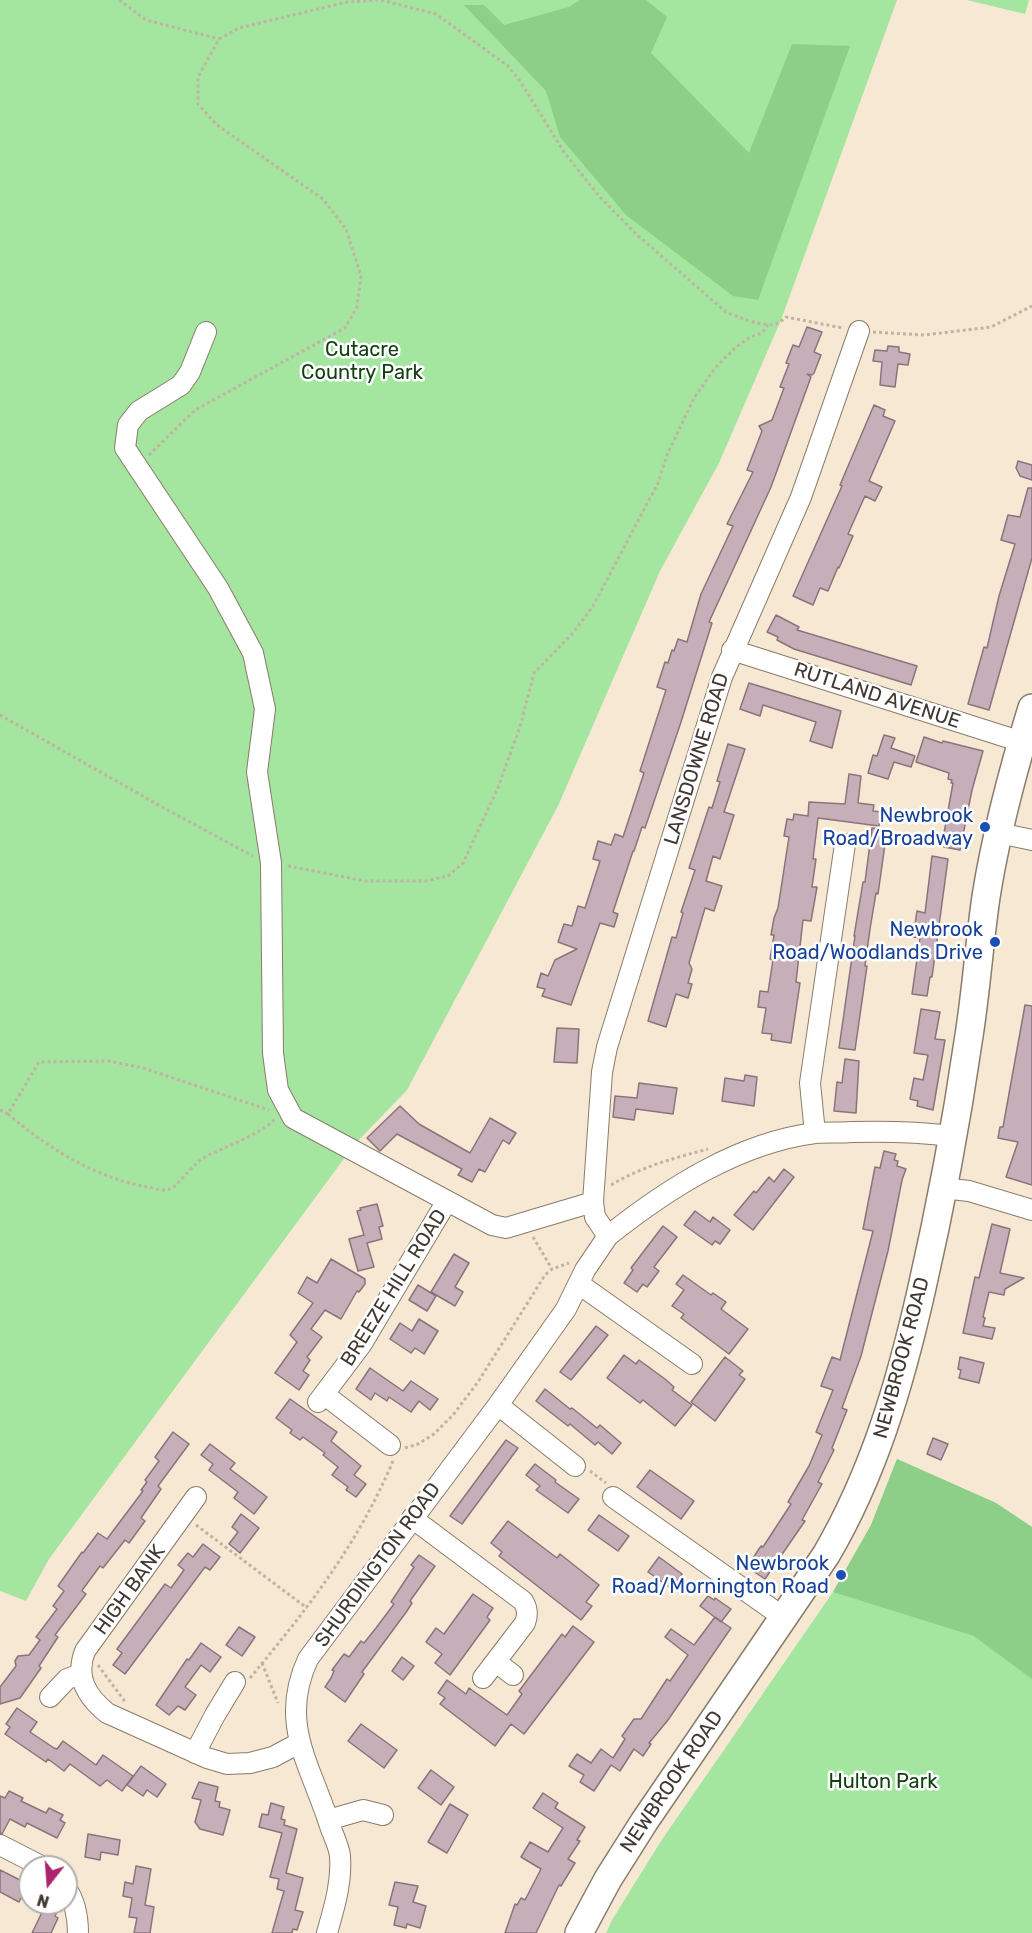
<!DOCTYPE html>
<html>
<head>
<meta charset="utf-8">
<style>
	body { margin:0 }
	#map { position:relative; width:1032px; height:1933px; overflow:hidden; background:#f7e8d4; font-family:Rubik,sans-serif }
	canvas { display:block }
	.north { position:absolute; left:18px; top:1855px; width:60px; height:60px; box-sizing:border-box; background:#fff; border:2px solid #b2b0ad; border-radius:50%; rotate:197deg; font-size:16px; font-weight:700; line-height:24px; text-align:center; color:#3f3931 }
	.north::after { content:''; display:block; margin:auto; width:21px; height:27px; background:#ab256e; clip-path:polygon(50% 0,100% 100%,50% 72%,0 100%) }
</style>
</head>
<body>
<div id="map">
<canvas width="1032" height="1933"></canvas>
<div class="north">N</div>
</div>
<script>
const g = document.querySelector('canvas').getContext('2d');
g.lineJoin = 'round';
function fill(path, color) { g.fillStyle = color; g.fill(path, 'evenodd'); }
function strokePath(path, color, width, dash) { g.strokeStyle = color; g.lineWidth = width; g.lineCap = dash ? 'butt' : 'round'; g.setLineDash(dash || []); g.stroke(path); }
function write(font, color, halo, rows, align = 'center') {
  g.font = font + ' Rubik,sans-serif'; g.lineWidth = 5; g.setLineDash([]); g.textBaseline = 'middle'; g.strokeStyle = halo; g.fillStyle = color; for (const [text, x, y, turn = 0] of rows) {
    g.save(); g.translate(x, y); g.rotate((+turn || 0) * Math.PI / 180); g.textAlign = isNaN(turn) ? turn : align; if (halo) g.strokeText(text, 0, 0); g.fillText(text, 0, 0); g.restore();
  }
}
fill(new Path2D(`
	M0,0H897L781,320L719,463L660,571L558,806L407,1090L354,1145L49,1559L26,1601L0,1591Z
	M967,0H1029L1025,14Z
	M897,1459L996,1503L1032,1527V1933H606L612,1920L661,1841L833,1592L871,1525Z`), '#a4e5a0');
fill(new Path2D(`
	M580,0H646L667,17L651,53L749,153L792,44L850,46L758,300L733,296L626,215L560,137L546,91L464,5H484L504,25L569,7Z
	M897,1459L996,1503L1032,1527V1679L974,1636L833,1592L871,1525Z`), '#8dcf88');
const building = new Path2D(`
	M807,327L822,332L814,352L821,355L814,373L812,375L807,374L811,377L771,487L709,622L712,623L681,722L645,828L642,827L634,851H633L613,912L618,914L614,927L600,923L571,1005L542,996L545,989L537,987L541,973L548,976L555,960L577,949L558,942L564,924L572,926L578,906L585,908L600,861L593,859L598,841L611,845L615,834L623,837L644,773L640,771L666,690L657,687L665,662L668,663L672,650L674,651L678,639L687,642L701,594L733,526L727,524L753,472L747,470L762,431L759,426L772,420L784,388L780,387L789,364L786,363L793,345L799,347Z
	M888,346L899,347V352L910,354L908,365L898,364L895,387L880,385L882,362L873,361L875,350L887,351Z
	M874,405L885,410L883,416L895,421L869,481L882,487L875,501L865,496L848,534L853,536L839,568L838,567L828,591L820,588L813,605L793,596L842,486L840,485Z
	M1018,461L1032,465V480L1020,476L1016,468Z
	M1028,488H1032V558L989,710L968,704L984,647L987,648L999,596L1015,544L1001,540L1008,515L1020,517Z
	M776,615L799,627L797,630L917,666L911,685L794,649L777,640L778,637L767,632Z
	M749,683L841,711L832,748L810,741L816,722L763,705L760,716L740,709Z
	M884,735L895,738L891,748L915,756L911,767L894,762L888,779L868,773L873,755L877,756Z
	M924,737L942,743L943,741L983,751L972,790L960,850L944,847L947,834L944,833L953,783H951L952,780L948,779L949,773L916,762Z
	M728,744L745,749L724,812L734,815L720,859L713,856L706,881L722,886L714,911L705,908L689,963L692,969L688,983L692,984L688,998L676,994L666,1027L648,1021L672,937L676,938L683,913L681,912L695,870L689,868L709,807L712,808L720,782L717,781Z
	M849,774L861,776L858,803L874,805L873,811L881,812L879,826L818,818L813,859H816L812,887H817L811,921L803,920L796,982L800,983L791,1043L771,1040L772,1034L762,1033L766,1008L758,1007L760,991L768,992L773,960L770,959L774,935H771L774,918L778,908L789,837L784,836L787,819L793,820L794,814L808,816L809,802L845,804Z
	M872,828L887,830L878,894L876,893L870,929L865,966H867L855,1050L839,1048L855,936H854L863,882H865Z
	M932,856L948,859L932,977H930L927,996L912,994L920,938L913,937L917,911L925,913Z
	M1025,1005L1032,1006V1185L1006,1177L1018,1142L998,1138L1000,1127H1003Z
	M921,1009L940,1012L935,1039L945,1040L933,1110L917,1106L918,1101L910,1099L914,1078L923,1080L928,1055L914,1053Z
	M557,1028L579,1029L577,1063L554,1062Z
	M845,1059L859,1061L856,1113L834,1111L837,1082L842,1083Z
	M745,1075L757,1077L754,1106L722,1101L725,1078L744,1081Z
	M639,1083L677,1088L673,1114L636,1109L634,1120L613,1117L615,1096L637,1098Z
	M400,1106L419,1124L470,1153L490,1118L516,1133L509,1144L503,1140L485,1172L479,1169L472,1182L458,1175L462,1169L397,1134L380,1151L367,1138Z
	M884,1151L896,1154L894,1160L898,1161L897,1166L906,1169L902,1180L888,1251L861,1356L842,1408L847,1410L832,1448L834,1450L818,1482L822,1484L802,1520L805,1521L765,1579L747,1567L761,1546L763,1547L791,1504L788,1502L809,1466L822,1435L816,1432L833,1390L821,1386L832,1357L840,1360L873,1231L863,1229L875,1167L880,1168Z
	M784,1169L794,1177L753,1230L734,1215L754,1191L756,1193L769,1177L774,1182Z
	M377,1204L383,1226L379,1227L382,1239L367,1243L374,1267L358,1271L349,1239L364,1235L357,1211L361,1210L360,1208Z
	M695,1211L710,1222L713,1217L730,1230L720,1244L715,1241L712,1245L684,1225Z
	M992,1224L1010,1229L1000,1273L1024,1278L1005,1289L1004,1295L989,1292L983,1317L985,1318L983,1326L995,1328L992,1339L963,1333L975,1277L979,1278Z
	M663,1226L677,1237L654,1267L659,1271L647,1287L643,1284L637,1292L624,1283L633,1270L631,1268Z
	M454,1254L469,1263L455,1287L463,1292L455,1306L431,1292Z
	M331,1259L365,1279V1284L359,1292L357,1291L341,1319L325,1310L311,1329L322,1337L307,1357L310,1360L303,1371L309,1375L299,1390L275,1373L297,1342L290,1335L313,1303L298,1293L307,1277L317,1283Z
	M683,1275L711,1295L713,1293L726,1302L721,1309L748,1329L729,1354L681,1318L684,1314L672,1306L684,1290L676,1284Z
	M418,1285L436,1296L427,1311L409,1300Z
	M419,1319L438,1331L424,1354L415,1348L411,1353L390,1339L400,1323L412,1331Z
	M596,1326L608,1335L571,1380L560,1372Z
	M624,1355L636,1364L639,1360L665,1379L674,1387L672,1390L692,1405L675,1426L643,1400L640,1403L607,1378Z
	M725,1357L743,1371L739,1375L745,1379L715,1421L691,1402Z
	M960,1357L984,1363L979,1383L959,1378L961,1370L958,1369Z
	M370,1368L403,1391L411,1381L438,1399L430,1410L419,1401L411,1412L389,1397L387,1401L375,1393L371,1400L356,1389Z
	M545,1389L570,1409L572,1408L597,1428L600,1425L621,1443L612,1454L598,1442L595,1445L570,1424L568,1426L536,1401Z
	M290,1399L337,1432L331,1441L361,1466L354,1475L366,1484L356,1497L346,1490L348,1487L332,1475L338,1467L323,1455L325,1453L303,1437L300,1440L290,1433L292,1430L276,1418Z
	M173,1432L189,1444L158,1486L161,1489L141,1518L145,1521L129,1543L125,1540L103,1568L100,1566L83,1589L82,1591L86,1594L55,1635L58,1637L39,1666L41,1668L20,1698L0,1704V1687L16,1666L15,1661L18,1656L29,1655L40,1640L36,1637L57,1609L53,1606L64,1591L58,1586L82,1552L83,1553L98,1533L107,1539L143,1491L141,1490L147,1482L145,1480L159,1461L155,1457Z
	M933,1438L948,1444L941,1460L927,1454Z
	M506,1440L518,1448L462,1524L450,1516Z
	M210,1444L235,1463L230,1469L267,1497L254,1514L234,1498L238,1492L209,1470L213,1464L201,1455Z
	M535,1464L556,1480L555,1482L579,1499L568,1513L536,1490L540,1486L526,1475Z
	M650,1470L694,1501L681,1519L637,1487Z
	M241,1514L259,1528L240,1553L229,1544L238,1532L232,1527Z
	M599,1515L629,1536L618,1551L588,1530Z
	M508,1521L557,1558L560,1554L599,1585L586,1602L592,1606L581,1620L499,1556L502,1552L491,1543Z
	M203,1544L220,1557L210,1570L205,1567L125,1674L113,1665L122,1653L117,1649L165,1584L171,1588L184,1570L178,1565L188,1553L193,1557Z
	M419,1555L435,1566L410,1601L412,1603L407,1611L362,1672L364,1674L345,1702L325,1687L331,1678L334,1671L332,1670L344,1654L349,1657L361,1641L364,1643L376,1628L394,1604L391,1602L414,1567L411,1565Z
	M659,1557L682,1574L672,1589L648,1572Z
	M473,1594L493,1608L487,1617L490,1620L450,1675L435,1663L442,1654L426,1642L436,1628L444,1634Z
	M708,1596L714,1600L715,1598L731,1609L721,1622L700,1606Z
	M715,1617L731,1628L668,1720L649,1743L651,1744L643,1756L634,1749L620,1771L611,1765L594,1791L580,1782L584,1775L569,1766L577,1754L591,1763L601,1749L613,1758L625,1739L622,1736L634,1719H641L667,1679L670,1681L688,1655L665,1637L671,1629L694,1645Z
	M573,1626L594,1642L524,1734L511,1724L495,1746L440,1704L445,1698L438,1693L447,1680L466,1694L469,1688L507,1715L522,1694L519,1691L562,1634L565,1637Z
	M239,1627L255,1637L242,1656L226,1645Z
	M201,1643L221,1657L210,1672L201,1665L185,1687L196,1695L185,1710L178,1706L169,1715L156,1705L187,1659L189,1660Z
	M402,1657L414,1666L403,1680L392,1671Z
	M17,1708L37,1722L30,1732L54,1748L57,1749L63,1741L96,1765L103,1755L133,1776L122,1791L107,1780L100,1786L70,1764L64,1771L48,1759L46,1762L5,1734L10,1727L6,1724Z
	M361,1724L397,1750L384,1768L348,1741Z
	M141,1766L166,1784L157,1797L147,1790L143,1796L127,1785Z
	M431,1770L454,1787L441,1805L418,1788Z
	M199,1782L218,1787L215,1801L220,1802L219,1807L230,1810L223,1835L200,1829L195,1822L201,1800L192,1798Z
	M9,1791L23,1798L21,1801L46,1813L49,1808L63,1815L60,1820L65,1823L57,1838L27,1823L25,1827L10,1819L2,1834L0,1833V1796L5,1798Z
	M543,1793L558,1803L555,1808L585,1827L577,1840L580,1841L568,1859L575,1863L561,1886L559,1885L536,1933H505L515,1904L517,1905L521,1898L525,1900L541,1869L521,1857L530,1842L548,1852L563,1828L533,1808Z
	M271,1803L284,1807L281,1819L285,1820L284,1825L297,1829L286,1873L303,1878L295,1910L303,1912L297,1930L293,1929L292,1933H272L284,1891L277,1889L279,1879L270,1877L282,1833L259,1827L262,1814L268,1815Z
	M450,1804L468,1815L447,1853L428,1842Z
	M88,1834L120,1840L118,1855L101,1852L100,1860L85,1857Z
	M136,1866L151,1869L145,1905L154,1907L150,1933H134L137,1918L129,1917L132,1898L123,1896L125,1882L133,1884Z
	M0,1870L30,1885V1902L21,1898L19,1902L0,1892Z
	M395,1882L418,1886L413,1902L426,1906L420,1928L407,1924L406,1928L394,1925L398,1907L389,1905Z
	M45,1906L57,1912L55,1916L58,1918L51,1933H32Z`);
fill(building, '#c7afb9');
strokePath(building, '#8a747c', 1.5);
const minor = new Path2D(`
	M206,332L190,372L181,385L139,411L128,425L125,448L218,588L253,653L265,709L257,772L271,863L273,1053L278,1090L293,1118L492,1225L506,1228L593,1202L595,1217L608,1236C667,1189 738,1143 815,1133C827,1132 840,1133 852,1132C886,1131 919,1132 953,1136
	M732,650L1022,742
	M999,833L1032,840
	M815,1133L810,1083L845,844
	M943,1188L969,1191L1032,1210
	M593,1202L602,1072L607,1047L722,677L801,497L859,331
	M579,1284L692,1364
	M325,1395L390,1445
	M318,1402L361,1345L447,1201
	M498,1405L575,1466
	M196,1497L85,1651C75,1677 86,1696 107,1713L207,1758L227,1764L250,1763L273,1757L299,1743
	M613,1497L783,1617
	M412,1518L523,1601C528,1609 528,1615 525,1623L483,1678
	M496,1662L513,1675
	M50,1697L67,1679L81,1674
	M195,1753L215,1715L235,1682
	M328,1820L363,1810L383,1815
	M0,1845L43,1867
	M66,1888C75,1901 78,1917 78,1933
	M327,1933C334,1908 342,1883 340,1856C339,1846 333,1835 330,1826C311,1765 278,1724 308,1659L498,1405L566,1309L585,1270L608,1236`);
const highway = new Path2D(`
	M579,1933L608,1879L644,1822L826,1555C874,1473 900,1384 921,1292C940,1209 956,1125 968,1042C976,994 979,945 986,897C996,833 1013,770 1032,708`);
strokePath(minor, '#897c6a', 22);
strokePath(highway, '#897c6a', 30);
strokePath(new Path2D(`
	M119,0L146,20L219,39
	M873,332L924,335L991,327L1032,306
	M149,455L195,410L345,328L357,307L361,276L346,229L323,199L217,125L198,104V77L219,39L239,28L347,2L381,0L436,14L508,66L520,81L564,152L599,196L636,234L726,312C738,317 766,329 778,323C781,322 783,319 786,317L843,328
	M0,715L162,807L253,856
	M288,866L365,881H426L448,876L463,863L497,790L520,727L534,673L573,633L593,606L658,483L667,455L694,398L715,368L735,348L750,337L762,333L768,325
	M0,1110L8,1114L39,1062L109,1061L143,1068L269,1110
	M8,1114C47,1148 96,1178 148,1187C154,1188 164,1192 170,1189C180,1185 191,1164 207,1156C227,1146 259,1135 275,1119
	M611,1185C641,1167 674,1158 708,1149
	M533,1237L552,1269
	M405,1448L418,1444L434,1434L453,1415L478,1382L545,1275L552,1269L569,1263
	M590,1471L606,1483
	M196,1525L307,1608
	M262,1663L278,1703
	M98,1665L126,1703
	M250,1678C308,1608 357,1546 393,1461`), '#c0b3a3', 3, [3, 3]);
strokePath(minor, '#fff', 20);
strokePath(highway, '#fff', 27);
for (const [x, y, r, color] of [
	[985,827,6,"#1a4fb4"],
	[995,942,6,"#1a4fb4"],
	[841,1575,6,"#1a4fb4"]
]) { const dot = new Path2D(); dot.arc(x, y, r, 0, 2 * Math.PI); g.fillStyle = color; g.fill(dot); strokePath(dot, '#fff', 2); }
write('20px', '#134012', '#fff', [
	["Cutacre",362,350],
	["Country Park",362,373],
	["Hulton Park",883,1782]
]);
write('20px', '#3f3931', '#fff', [
	["RUTLAND AVENUE",877,696,18],
	["LANSDOWNE ROAD",697,759,-73],
	["BREEZE HILL ROAD",394,1288,-58],
	["NEWBROOK ROAD",902,1358,-75],
	["SHURDINGTON ROAD",378,1565,-54],
	["HIGH BANK",130,1590,-54],
	["NEWBROOK ROAD",672,1782,-56]
]);
write('20px', '#164399', '#fff', [
	["Newbrook",973,816],
	["Road/Broadway",973,839],
	["Newbrook",983,930],
	["Road/Woodlands Drive",983,953],
	["Newbrook",829,1564],
	["Road/Mornington Road",829,1587]
], 'right');
</script>
</body>
</html>
